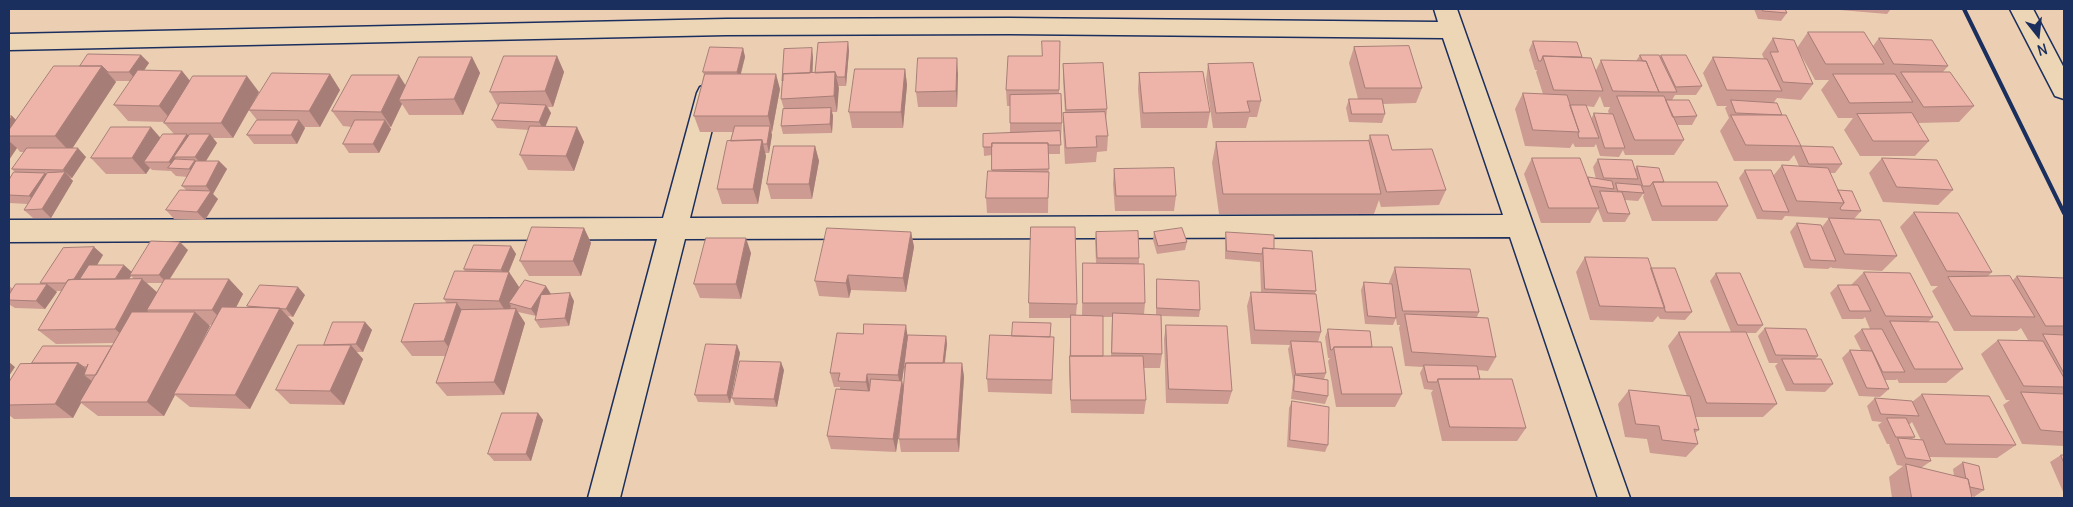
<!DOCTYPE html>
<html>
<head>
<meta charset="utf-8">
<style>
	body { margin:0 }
	#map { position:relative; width:2073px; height:507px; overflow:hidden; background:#eccfb3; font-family:Delius,sans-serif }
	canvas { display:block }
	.frame { position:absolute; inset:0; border:10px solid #1b2f5e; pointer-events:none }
	.north { position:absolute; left:2013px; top:10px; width:50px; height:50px; -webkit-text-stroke:4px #ecd6b5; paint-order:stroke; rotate:164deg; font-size:14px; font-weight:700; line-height:20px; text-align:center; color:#1b2f5e }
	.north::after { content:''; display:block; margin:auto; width:18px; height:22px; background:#1b2f5e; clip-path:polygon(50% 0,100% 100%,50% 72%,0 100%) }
</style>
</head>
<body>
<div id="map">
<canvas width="2073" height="507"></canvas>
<div class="frame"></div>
<div class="north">N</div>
</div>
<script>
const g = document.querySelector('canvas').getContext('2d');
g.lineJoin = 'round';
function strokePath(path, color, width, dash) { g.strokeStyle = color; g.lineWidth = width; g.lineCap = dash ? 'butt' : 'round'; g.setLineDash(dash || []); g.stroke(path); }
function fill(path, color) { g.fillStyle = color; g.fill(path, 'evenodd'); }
const street = new Path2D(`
	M1434,9H1457L1630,498H1598L1510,237L685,239L620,498H588L657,239L9,242V220L663,218L697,93L700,87L709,84L718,87L721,93L690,218L1503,215L1443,38L1009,34L726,35L9,50V34L726,19L1009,18L1438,22Z
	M2010,9H2033L2064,68V99L2055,96Z`);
strokePath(street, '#1b2f5e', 3);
fill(street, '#ecd6b5');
strokePath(new Path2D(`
	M1964,9L2064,213`), '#1b2f5e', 4);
fill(new Path2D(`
	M20,9H51L50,10H21Z
	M1754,9H1785L1787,13L1781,21L1758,19Z
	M1840,9H1891L1887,14L1840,10Z
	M1808,32L1873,46L1879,38L1948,66L1943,72L1974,106L1959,122L1917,123L1929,141L1915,156H1860L1844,130L1853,118H1838L1821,90L1829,80H1815L1797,48L1813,84L1801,100L1777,98L1774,102L1801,146L1842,164L1835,173H1830L1838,190L1861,211L1854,219L1897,256L1882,271L1832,268L1831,267L1828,269L1804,268L1790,232L1797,223L1822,227L1829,218L1785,216L1782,220L1757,219L1739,178L1745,170L1773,176L1782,165L1799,166L1794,155L1789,161H1734L1720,131L1729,118L1725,108L1727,106H1717L1703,73L1713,57L1764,59L1762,54L1773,38L1797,48Z
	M1060,41L1059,94L1062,123L1061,138H1060V154H1049L1048,213H987L986,198L992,171V155L984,156L983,134L1010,133V106H1007L1006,90L1042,56Z
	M1533,41L1582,57L1596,70L1601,60L1636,61L1640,55L1660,57L1661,55L1702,86L1696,95H1675L1672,100L1697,116L1692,125H1677L1684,140L1674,155H1625L1623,150L1619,157L1600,156L1596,144L1594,147H1575L1573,143L1570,148L1525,146L1515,109L1523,93L1543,94L1536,72L1537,70H1535L1529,50ZM1600,96L1604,107H1610L1608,111L1609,114L1594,113L1591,119L1586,106L1594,107Z
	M848,42L849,51L846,86H838L837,112H832L833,116L832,133L783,134L781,126L784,109L781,99L782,83V81L813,57L812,73H815Z
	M1354,47L1422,88L1416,103L1383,104L1385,114L1382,123L1349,122L1346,108L1349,99H1358L1349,63Z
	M743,48L745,57L741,74L780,89L772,132H771L772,135L769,153H765L766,156L758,204H722L717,189L733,132H700L694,116L704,75L703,72Z
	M141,55L149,63L144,70L182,71L190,81L259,92L250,109L330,74L340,90L320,127H304L305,128L297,144H254L247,135L257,120L249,110L233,138H213L217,143L205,161H219L227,169L213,194L218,199L205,220L174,219L166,210L186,190L182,186L188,177L176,176L171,171L152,170L150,168L146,174H106L91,158L174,134L164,123L165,122L128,121L114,105L131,81H115L116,82L72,148L86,157L72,178H70L73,181L51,218H33L24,210L28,204L9,203V175L11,177L15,172L12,169L25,152H20L17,148L9,160V116H12L16,120L80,66Z
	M557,56L564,72L553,107H548L551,113L545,126L577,127L584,142L574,171L528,170L520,155L529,130L497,128L492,120L498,107L490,92Z
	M472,57L480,73L463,115H409L402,104L391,127H389L391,129L379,153H349L343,144L352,127L343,126L332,111L406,86Z
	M1063,64L1107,109L1106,121L1108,136L1107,151L1097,152L1096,162L1065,164L1063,129V113H1065L1063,80Z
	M1208,64L1261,101L1257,117H1249L1246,128H1213L1206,80Z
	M905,69L907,85L903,128H852L849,112Z
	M1139,73L1210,112L1207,128H1141L1138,89Z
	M958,74L957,107H918L916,92Z
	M1370,135L1392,150L1446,190L1439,205L1381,207L1379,200L1374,214H1219L1212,163L1216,142L1368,141Z
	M815,146L819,161L812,199H771L767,184Z
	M1532,158L1588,177L1596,179L1593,167L1598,159L1635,169L1637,166L1664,182L1728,206L1717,221H1652L1643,197L1644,194H1643L1638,201L1625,200L1630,214L1625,222H1603L1598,209L1590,223H1541L1524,174Z
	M1882,158L1953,190L1938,205L1883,202L1869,173Z
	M1114,169L1176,196L1174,211H1115L1113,184Z
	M1914,212L1992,272L1987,277L2012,281L2017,276L2064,278V446L2022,444L2003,405L2010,400H2006L1981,354L1998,340H2035H2028L2021,328L2017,331H1954L1932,291L1938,286H1931L1900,227Z
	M584,228L591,243L581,276H529L520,261Z
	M911,232L914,247L906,292L851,290L849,298L819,296L815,281Z
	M1096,232L1139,258V264L1145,303L1144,314L1156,315V287L1157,279L1200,310L1199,317L1161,316L1162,354L1160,368H1144L1146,400L1144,414L1071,413L1069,370L1071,318H1029V303L1077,304L1076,315H1082L1083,263H1096L1095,240ZM1103,317H1112L1111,356H1103Z
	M1154,232L1187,242L1185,250L1157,254L1153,240Z
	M1226,232L1274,249L1316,291L1315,293L1321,332L1318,342L1326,373L1324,379L1328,396L1325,404L1291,399L1293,381L1288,349L1290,345L1251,344L1247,306L1251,292H1261L1260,262L1225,259V240Z
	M511,246L516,254L509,272L519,287L517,292L551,294L550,295L574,301L569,326L540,328L535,320L536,316L518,312L525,323L504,395L447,396L436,383L445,356H412L401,342L447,304L444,299L465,272L464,269Z
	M94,247L103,255L97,265L131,272L188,250L170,279H229L243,294L236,307H248L247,306L305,295L293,317L288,316L294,323L250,409L190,407L175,395L164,416H98L81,403L73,418L14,419L9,415V382L32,363L112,346L114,343L56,344L38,330L61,291H55L57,292L45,309L15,308L10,305L9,306V286L13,289L42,284L40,283ZM131,276L134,279H129ZM147,283H163L157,293ZM208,325H212L199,348L210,326Z
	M751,253L741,299L700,298L694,284Z
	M1585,257L1651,268L1692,312L1685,320L1660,319L1658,316L1653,322L1590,320L1576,272Z
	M1395,267L1479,312L1477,317L1496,357L1488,371L1478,370L1480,379L1526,428L1517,441H1442L1431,393L1433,390L1424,389L1420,373L1423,367L1405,366L1399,328L1400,325H1397L1396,318L1393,325L1365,324L1361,290L1364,282L1389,284V282Z
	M1864,272L1933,317L1928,322L1963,369L1946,383H1899L1897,379L1896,380H1885L1889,389L1880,397L1859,396L1842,358L1850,350H1861L1854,336L1862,329H1870L1865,317L1863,319H1842L1830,293L1838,285H1851Z
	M1716,273L1763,325L1756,333H1746L1777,404L1763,417H1695L1699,430L1695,433L1698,444L1686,457L1650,453L1647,439L1625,437L1618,404L1629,390L1687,396L1668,346L1679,332H1731L1710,281Z
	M365,322L372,330L363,352H356L363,359L344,405L290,404L276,390L324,345Z
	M1166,325L1232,391L1228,404L1166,403L1164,339Z
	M1765,328L1818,356L1815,359L1833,384L1825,392L1786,391L1775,366L1778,363H1769L1758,336Z
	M1328,329L1372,347L1402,394L1395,407H1336L1328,361L1330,358H1328L1325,337Z
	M908,336H946L947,344L945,363H962L964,377L959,452H901L899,439L900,426L896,452L831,449L827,436L840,389V387H834L830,373ZM904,368L905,373L904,388L902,381Z
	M1051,337H1054L1052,394L988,392L987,379Z
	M737,345L740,353L730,403L698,402L695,395Z
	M784,370L777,407L735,405L732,398Z
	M1922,394L2016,445L1997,458L1929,457L1931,461L1921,468L1954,476L1953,469L1963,462L1984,490L1974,497L1972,496V498H1892L1889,477L1903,466L1897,465L1889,445L1890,444H1887L1878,425L1882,422L1872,421L1867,406L1875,398L1912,402ZM1912,422L1921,440L1912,439L1915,437L1908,424H1910Z
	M1292,401L1328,445L1325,452L1287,447L1289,408Z
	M538,413L543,420L531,461H494L488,454Z
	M2061,455H2064V494L2050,462Z`), '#cd9b92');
fill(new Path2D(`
	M848,42L849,51L846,86L845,77Z
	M743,48L745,57L739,80L737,72Z
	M812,48L813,57L812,88L810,79Z
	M141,55L149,63L137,81L129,72Z
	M557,56L564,72L553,107L545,91Z
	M472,57L480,73L463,115L454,99Z
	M957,58L958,74L957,107L956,91Z
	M102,66L116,82L70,152L55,136Z
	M905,69L907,85L903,128L901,112Z
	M182,71L195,87L173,122L159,106Z
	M835,72L839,88L837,112L834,96Z
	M330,74L340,90L320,127L309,111Z
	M776,74L780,89L772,132L768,116Z
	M399,75L409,91L399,100L402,104L391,127L381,112Z
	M247,76L259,92L233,138L221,123Z
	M546,105L551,113L544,130L539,122Z
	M831,108L833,116L832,133L830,124Z
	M12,116L28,132L9,136V121Z
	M299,120L305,128L297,144L291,135Z
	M385,120L391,129L379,153L373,144Z
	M770,126L772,135L769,153L767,144Z
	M151,127L165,143L144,162L150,168L146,174L132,158Z
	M577,127L584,142L574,171L566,156Z
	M187,134L194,143L174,157L181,164L174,168L169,162Z
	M210,134L217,143L203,166L195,157Z
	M762,140L766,156L758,204L753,189Z
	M9,141L17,148L9,160Z
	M815,146L819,161L812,199L809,184Z
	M78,148L86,157L72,178L63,170Z
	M195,160L203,168L197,177L189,169Z
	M219,161L227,169L213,194L218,199L205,220L197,212L210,191L206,186Z
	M65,172L73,181L51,218L42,209Z
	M45,173L54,181L38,204L29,196Z
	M584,228L591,243L581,276L573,261Z
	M911,232L914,247L906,292L903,278Z
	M746,238L751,253L741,299L736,284Z
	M180,242L188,250L167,283L159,275Z
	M511,246L516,254L506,278L501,270Z
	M94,247L103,255L87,282H72Z
	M124,265L133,273L130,275L131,276L122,291L113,283Z
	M509,272L519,287L512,304L509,303L511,306L508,315L499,301Z
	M848,275L851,290L849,298L846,283Z
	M142,279L158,293L147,310L148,311L131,343L115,329Z
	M229,279L243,294L227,325L212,310Z
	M47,284L57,292L45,309L36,301Z
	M546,286L551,294L536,316L531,309Z
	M298,287L305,295L293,317L286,309Z
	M570,293L574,301L569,326L565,318Z
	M457,303L467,318L454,355L444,341Z
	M280,308L294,323L250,409L235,395Z
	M516,309L525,323L504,395L494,382Z
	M195,312L210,326L175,394H174L175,395L164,416L147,402Z
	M365,322L372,330L363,352L356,344Z
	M906,325L908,339L901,388L902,381L905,394L896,452L893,439L901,389L898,375Z
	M946,336L947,344L943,375L942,368Z
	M351,345L363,359L344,405L330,391Z
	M737,345L740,353L730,403L727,395Z
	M9,362L15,367L9,376Z
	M781,362L784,370L777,407L774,399Z
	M78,363L94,375H84L93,382L80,402L81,403L73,418L55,404Z
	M962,363L964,377L959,452L957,439Z
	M867,374L870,388L869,395L866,382Z
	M538,413L543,420L531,461L526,454Z`), '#a77e77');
const building = new Path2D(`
	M1763,9H1785L1787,13L1763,11Z
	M1808,32H1864L1884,64H1826Z
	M1773,38L1794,40L1813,84L1783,82L1770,52H1778Z
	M1879,38L1932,40L1948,66L1894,64Z
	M1042,41H1060L1059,90H1006L1008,56H1042Z
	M1533,41L1577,42L1582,57L1543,56L1541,61H1539Z
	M848,42L845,77H837L835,72L815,73L818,43Z
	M1409,46L1422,88H1365L1354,47Z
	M710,47L743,48L737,72H703Z
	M812,48L810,73L783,74V81H782L784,49Z
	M88,54L141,55L129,72H108L102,66H80Z
	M1640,55H1659L1677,92H1659L1646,61H1643Z
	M1661,55H1686L1702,86L1676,87Z
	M504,56H557L545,91L490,92Z
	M1543,56L1591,58L1603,91L1554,90Z
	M419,57H472L454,99L399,100Z
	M1713,57L1767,59L1782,91L1727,90Z
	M918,58H957L956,91L916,92Z
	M1601,60L1646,61L1659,92L1613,91Z
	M1103,63L1107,109L1066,110L1063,64Z
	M1253,63L1261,101H1247L1250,112L1216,113L1208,64Z
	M54,66H102L55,136H9V130Z
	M855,69H905L901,112H849Z
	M138,70L182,71L159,106L114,105Z
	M835,72L834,96L781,99L783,74Z
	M1203,72L1210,112L1143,113L1139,73Z
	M1901,72H1950L1974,106L1924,107Z
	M272,73L330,74L309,111L249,110Z
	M705,74H776L768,116H694Z
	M1833,74H1895L1913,102L1850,103Z
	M352,75H399L381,112L332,111Z
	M193,76H247L221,123H164Z
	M1523,93L1567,95L1579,132L1533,130Z
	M1061,94L1062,123H1010V95Z
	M1617,96H1664L1684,140H1635Z
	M1349,99H1382L1385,114H1352Z
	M1666,100H1689L1697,116L1673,117Z
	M1731,100L1777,103L1782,115L1736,113Z
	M500,103L546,105L539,122L492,120Z
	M1570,105H1586L1599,138H1579L1578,134L1579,132Z
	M831,108L830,124L781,126L783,109Z
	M1105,112L1108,136H1096L1097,147L1066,148L1063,113Z
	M1594,113L1613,114L1625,148H1605Z
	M1912,113L1929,141H1873L1857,114Z
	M1731,115H1786L1801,146L1746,145Z
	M9,116H12L9,121Z
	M257,120H299L291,135H247Z
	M355,120H385L373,144H343Z
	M530,126L577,127L566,156L520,155Z
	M735,126H770L767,144H763L762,140L731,141Z
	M111,127H151L132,158H91Z
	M1060,131L1061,145H1048V143H992V147H983V134Z
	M163,134H187L169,162H144Z
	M190,134H210L195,157H174Z
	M1370,135H1388L1392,150L1432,149L1446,190L1387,192Z
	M762,140L753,189H717L727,141Z
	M1369,141L1381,194H1223L1216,142Z
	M992,143H1048L1049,169L992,170Z
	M774,146H815L809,184H767Z
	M1801,146L1833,147L1842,164H1809Z
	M27,148H78L63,170L12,169Z
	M1532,158H1580L1599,208H1549Z
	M1882,158L1937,160L1953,190L1897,187Z
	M175,159L195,160L189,169L168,168Z
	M1598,159L1632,160L1638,179L1604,178Z
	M196,161H219L206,186H182Z
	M1782,165L1828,168L1844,203L1797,201Z
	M1637,166L1659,168L1664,182H1653L1650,186H1643Z
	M1174,168L1176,196H1116L1114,169Z
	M1745,170H1771L1789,212L1763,211Z
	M988,171L1049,172L1048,198H986Z
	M14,172L45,173L29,196L9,195V180Z
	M65,172L42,209L24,210L47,173Z
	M1588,177L1612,181L1614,189L1591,186Z
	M1653,182H1717L1728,206H1662Z
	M1616,183L1641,185L1644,193L1618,191Z
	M180,190L211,191L197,212L166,210Z
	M1838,190L1852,191L1861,211L1841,210L1840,208L1844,203Z
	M1600,191L1622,192L1630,214L1608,213Z
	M1914,212L1958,213L1992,272L1947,271Z
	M1829,218L1880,220L1897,256L1845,254Z
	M1797,223L1821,225L1836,261L1811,260Z
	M532,227L584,228L573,261H520Z
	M1031,227H1075L1077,304L1029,303Z
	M827,228L911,232L903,278L848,275L846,283L815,281Z
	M1182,228L1187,242L1158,246L1154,232Z
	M1138,231L1139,258H1097L1096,232Z
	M1226,232L1274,235V249L1263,248L1262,254L1227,251Z
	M706,238H746L736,284H694Z
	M151,241L180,242L159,275H130Z
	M474,245L511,246L501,270L464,269Z
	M94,247L74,279L68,280L66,283H40L63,248Z
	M1263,248L1312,251L1316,291L1265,289Z
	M1585,257L1648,258L1665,308L1600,306Z
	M1083,263L1144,264L1145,303H1083Z
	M89,265H124L115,279H80Z
	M1395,267L1470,269L1479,312L1403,311Z
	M1651,268H1675L1692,312H1666Z
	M455,271L509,272L499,301L444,299Z
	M1864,272L1910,273L1933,317L1886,316Z
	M1716,273H1740L1763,325H1738Z
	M2010,276L2035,317L1971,316L1948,277Z
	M2017,276L2064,278V326H2046Z
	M142,279L115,329L38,330L68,280Z
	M165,279H229L212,310H147Z
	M1157,279L1199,281L1200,310L1157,308Z
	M525,280L546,286L531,309L509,303Z
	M1364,282L1392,284L1396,318L1368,316Z
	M16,284H47L36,301L9,300V295Z
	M260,285L298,287L286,309L247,306Z
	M1838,285H1858L1871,311H1850Z
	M1251,292L1316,294L1321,332L1255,330Z
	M570,293L565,318L535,320L541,295Z
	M457,303L444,341L401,342L414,304Z
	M222,307L280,308L235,395L174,394Z
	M516,309L494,382L436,383L461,310Z
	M132,312H195L147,402H80Z
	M1113,313L1161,315L1162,354L1112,353Z
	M1405,314L1488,318L1496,357L1412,352Z
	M1071,315L1103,316V356H1071Z
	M1890,321L1938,322L1963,369H1915Z
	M333,322H365L356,344L324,345Z
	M1013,322L1051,323L1050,337L1012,336Z
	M864,324L906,325L898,375L867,374L866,382L838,381L840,373H830L837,333L863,334Z
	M1166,325L1227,326L1232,391L1169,389Z
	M1765,328L1806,329L1818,356L1776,355Z
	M1328,329L1370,331L1372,347H1334L1332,350H1331Z
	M1862,329H1882L1905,372H1883Z
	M1679,332H1746L1777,404L1707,403Z
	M2043,334L2064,335V373Z
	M908,335L946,336L943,363H906L905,367H904Z
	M990,335L1054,337L1052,380L987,379Z
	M1998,340L2043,341L2064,378V387L2024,386Z
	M1291,341L1321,342L1326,373L1296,374Z
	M706,344L737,345L727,395H695Z
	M298,345H351L330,391L276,390Z
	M43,346H112L96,375H84L88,364L87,367H84L78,363H32Z
	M1334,347H1392L1402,394H1342Z
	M1850,350L1872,351L1889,389L1867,388Z
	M1070,356H1143L1146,400H1071Z
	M1782,359H1821L1833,384H1794Z
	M740,361L781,362L774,399L732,398Z
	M78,363L55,404L9,405V382L20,364Z
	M906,363H962L957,439H899Z
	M1424,365L1477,366L1480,379H1438L1437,382H1428Z
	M1295,375L1328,380V396L1294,391Z
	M871,379L902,381L893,439L827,436L836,389L869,391Z
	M1438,379H1512L1526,428L1450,427Z
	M1629,390L1690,396L1699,430L1694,429L1698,444L1662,440L1659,426L1636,424Z
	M2021,392L2064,394V432L2041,430Z
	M1922,394L1989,396L2016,445L1946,444Z
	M1875,398L1912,401L1919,416L1881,414Z
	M1292,401L1329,407L1328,445L1290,440Z
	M502,413H538L526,454H488Z
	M1887,418H1906L1915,437H1896Z
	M1898,438L1923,440L1931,461L1906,458Z
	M2061,455H2064V463Z
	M1963,462L1979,466L1984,490L1970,487L1968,479L1966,478Z
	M1906,464L1968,479L1972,498H1912Z`);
fill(building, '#eeb4aa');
strokePath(building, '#a77e77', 1);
</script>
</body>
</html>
